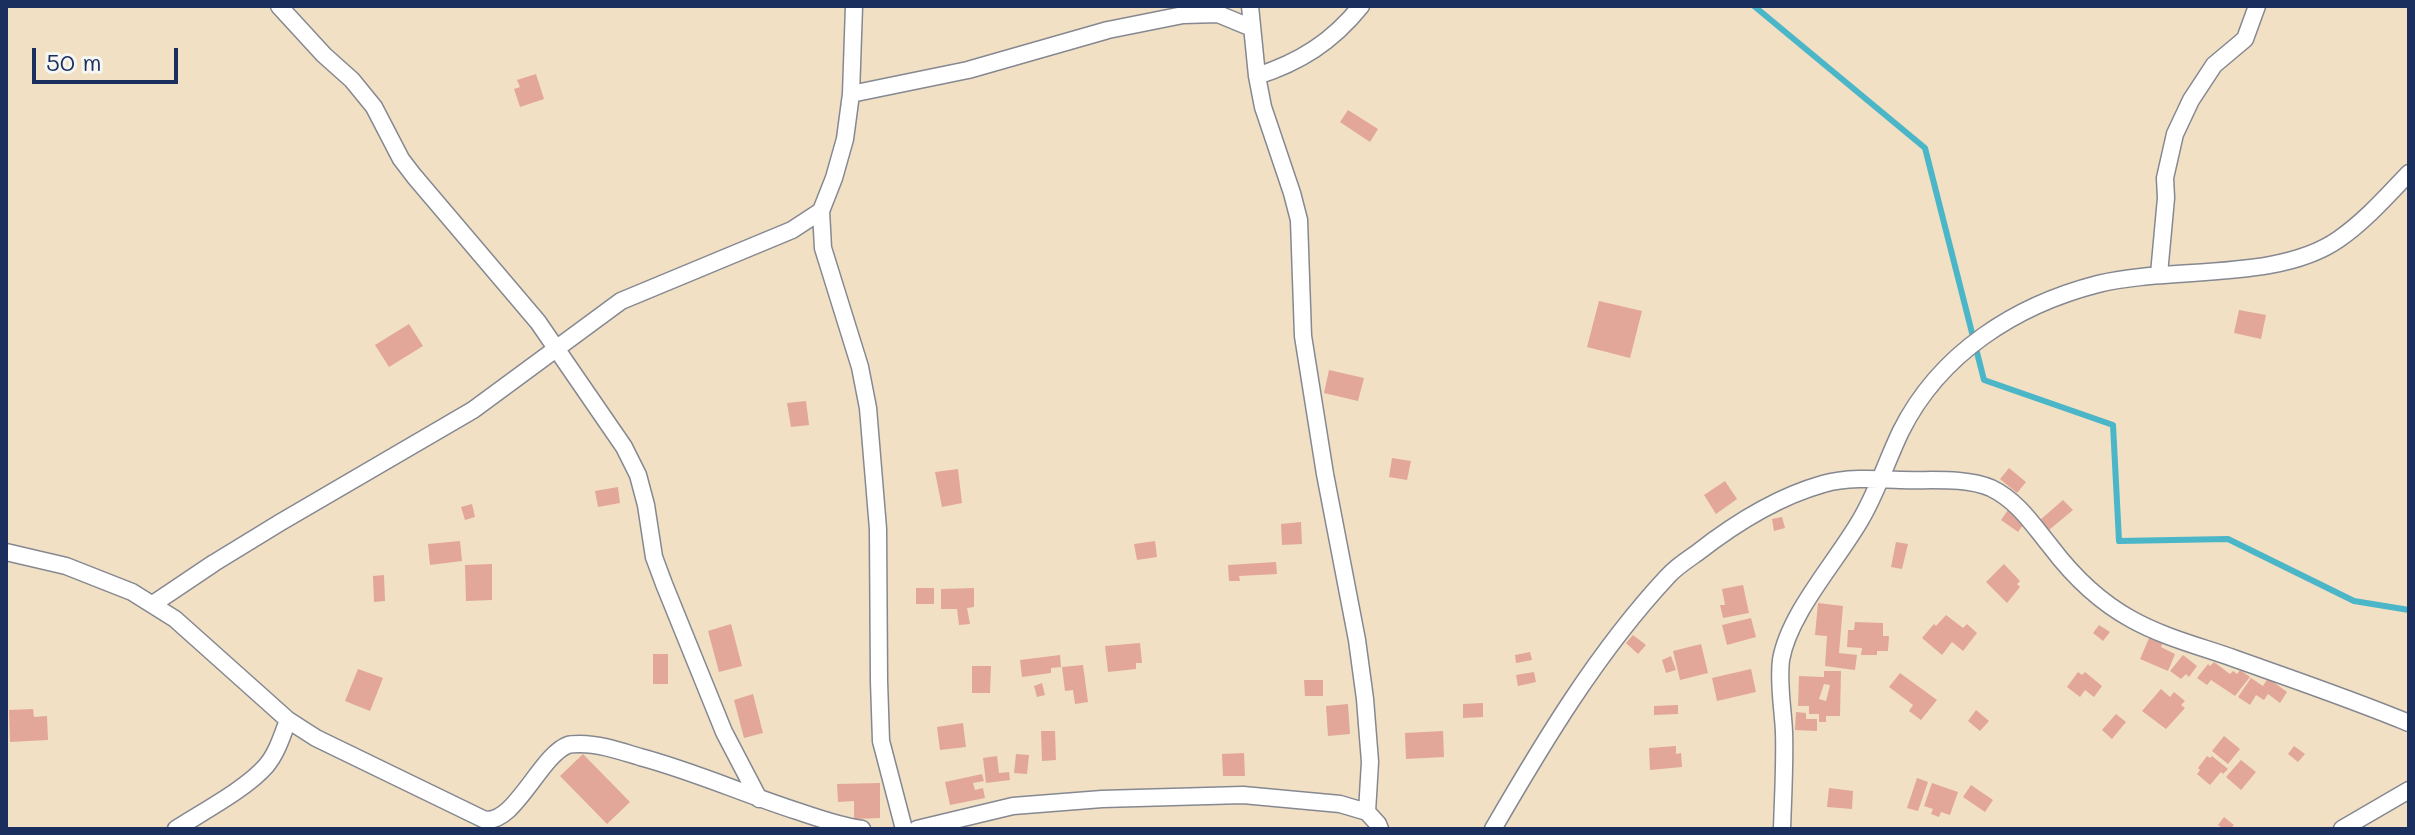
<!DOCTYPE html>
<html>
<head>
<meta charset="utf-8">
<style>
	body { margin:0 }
	#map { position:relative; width:2415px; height:835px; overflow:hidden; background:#f1e0c4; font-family:Mali,sans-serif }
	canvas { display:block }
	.frame { position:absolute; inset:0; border:8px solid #1b2f5e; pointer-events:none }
	.scale { position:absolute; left:32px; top:48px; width:146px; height:36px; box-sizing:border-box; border:4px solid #1b2f5e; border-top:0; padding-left:10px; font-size:24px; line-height:28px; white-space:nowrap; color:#1b2f5e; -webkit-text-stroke:6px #f6f6f2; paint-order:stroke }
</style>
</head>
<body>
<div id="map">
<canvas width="2415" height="835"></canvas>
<div class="frame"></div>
<div class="scale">50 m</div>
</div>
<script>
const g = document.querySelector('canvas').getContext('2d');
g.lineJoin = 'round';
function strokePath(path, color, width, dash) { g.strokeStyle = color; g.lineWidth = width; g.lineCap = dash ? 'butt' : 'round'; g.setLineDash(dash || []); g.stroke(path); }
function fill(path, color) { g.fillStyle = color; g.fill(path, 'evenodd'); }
strokePath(new Path2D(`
	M1754,6L1925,148L1984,380L2113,425L2119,541L2228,539L2354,601L2409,610`), '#4bb6c8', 6);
fill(new Path2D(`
	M536,74L544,99L520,107L514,89L520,87L517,80Z
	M1348,110L1378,129L1370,142L1340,122Z
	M1599,301L1642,311L1630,358L1587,347Z
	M2239,310L2266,315L2261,339L2234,333Z
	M409,324L423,346L389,367L375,345Z
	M1329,370L1364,378L1358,401L1324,393Z
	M806,401L809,425L791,427L787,403Z
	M1392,458L1411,461L1407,480L1389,477Z
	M2009,468L2026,482L2017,493L2000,479Z
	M958,469L962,503L942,507L935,472Z
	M1725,481L1737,499L1716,514L1704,495Z
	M618,487L620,503L598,507L595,491Z
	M2063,500L2073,510L2049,530L2040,520Z
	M472,504L475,517L465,520L461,507Z
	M2008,510L2025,522L2018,532L2001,520Z
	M1782,517L1785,528L1774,531L1772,519Z
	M1301,522L1302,544L1282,545L1281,524Z
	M460,541L462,561L430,565L428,544Z
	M1155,541L1157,557L1137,560L1134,544Z
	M1896,542L1908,544L1902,569L1891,567Z
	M1276,562L1277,574L1239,576L1240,581H1229L1228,565Z
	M492,564V600L466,601L465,565Z
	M2004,564L2020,581L2017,584L2020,587L2007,603L1986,582Z
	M384,575L385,601L374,602L373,576Z
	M1743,585L1749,613L1723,618L1720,605H1725L1722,589Z
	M916,588H934V604H916Z
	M974,588V607L967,608L970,624L959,625L957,609H941V589Z
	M1818,603L1843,606L1839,653L1857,655L1855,670L1825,666L1827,636L1815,635Z
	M1946,615L1963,628L1967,624L1977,633L1963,651L1952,642L1942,655L1922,638L1934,624L1936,626Z
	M1751,618L1756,637L1727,645L1722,625Z
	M1855,622L1883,623V636H1889L1888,651H1877V655H1861L1862,648L1847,647L1848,630H1854Z
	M731,624L742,666L719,672L708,631Z
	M2099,625L2110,632L2103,641L2093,633Z
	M1633,635L1646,645L1638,654L1626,643Z
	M2150,636L2163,642L2161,647L2175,654L2168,671L2140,659Z
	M1140,643L1142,663H1136V669L1108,672L1105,646Z
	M1701,644L1708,673L1680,680L1673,651Z
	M1530,652L1532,660L1516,663L1515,655Z
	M653,654H668V684H653Z
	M1060,655L1061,667L1051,668V673L1022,677L1020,660Z
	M2183,655L2197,666L2189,677L2186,674L2181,679L2170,671Z
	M1671,656L1676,670L1666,673L1662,660Z
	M2214,662L2230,674L2233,671L2237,674L2240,670L2250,677L2235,696L2211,680L2207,685L2197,678L2208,664L2210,666Z
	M1083,665L1088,702L1075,704L1073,690L1065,691L1062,667Z
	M972,666H991L990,693H972Z
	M358,669L383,678L370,711L345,701Z
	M1751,669L1756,692L1717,701L1712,678Z
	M1824,671H1841L1840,716H1826V722H1819V714H1809V706H1798L1799,676L1824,677ZM1824,684L1830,685L1826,701L1819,699Z
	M1534,672L1536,682L1518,686L1516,675Z
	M2078,672L2082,675L2085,672L2102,686L2094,697L2085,690L2080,697L2067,687Z
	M1900,673L1937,700L1921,720L1909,711L1913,705L1889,687Z
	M2251,678L2263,686L2268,678L2287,692L2280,703L2268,694L2264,700L2256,695L2250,705L2238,697Z
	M1304,680H1323V696H1305Z
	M1042,683L1045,695L1037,697L1034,686Z
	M2161,689L2170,697L2174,692L2185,701L2181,705L2185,708L2166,729L2142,711Z
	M753,694L763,733L744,738L734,700Z
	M1483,703V717L1463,718V704Z
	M1348,704L1350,734L1328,736L1326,706Z
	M1678,705V714L1654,715V706Z
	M33,709L34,717L47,716L48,740L10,742L9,710Z
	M1976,710L1989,721L1980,731L1968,721Z
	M1796,712L1806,713V719H1817V731L1795,730Z
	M2116,714L2126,722L2112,739L2102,730Z
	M963,723L966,747L940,750L937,727Z
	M1041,731H1055L1056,760L1042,761Z
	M1443,731L1444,757L1406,759L1405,733Z
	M2224,736L2240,749L2228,764L2212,751Z
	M1676,746V754L1681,753L1682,767L1650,770L1649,748Z
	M2294,746L2305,754L2298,762L2288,754Z
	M1244,753L1245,776H1223L1222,754Z
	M583,754L630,802L607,824L560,776Z
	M1016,754L1029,755L1027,774L1014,773Z
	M997,756L999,773L1009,772L1010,780L986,783L983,758Z
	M2207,756L2210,758L2212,756L2228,769L2223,774L2221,772L2210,785L2197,774L2200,770L2198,768Z
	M2241,760L2256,772L2241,790L2226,777Z
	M982,774L984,781L973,783L975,790L983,788L985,798L950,805L945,782Z
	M1917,778L1928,782L1918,811L1907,808Z
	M880,783V818L854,819V801L838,802L837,784Z
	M1932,783L1958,792L1950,815L1941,812L1939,817L1931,814L1933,809L1924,806Z
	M1971,785L1993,800L1985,812L1963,797Z
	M1829,788L1853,791L1852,809L1827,807Z
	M2224,817L2234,825L2230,829H2224L2218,825Z`), '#e2a798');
const minor = new Path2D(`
	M279,6L324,55L352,80L374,107L401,159L414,176L538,322L624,447L638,475L646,505L654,557L664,584L724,732L759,799
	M854,6L851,94L845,139L834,178L821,211L823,248L860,367L868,408L878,529L879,681L881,741L904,829
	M1250,6L1257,76L1263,107L1292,193L1299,220L1303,336L1325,474L1357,640L1365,699L1370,762L1367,812
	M1257,76C1300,62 1332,42 1361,6
	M851,94L968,70L1108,30L1183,15L1218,14L1252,28
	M2159,274L2166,198L2165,178L2175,134L2191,100L2214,65L2245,39L2257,6
	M6,552L66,566L132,592L175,619L288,720L316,738L483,819C513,828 540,755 568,745C571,744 576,744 580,744C600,744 620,751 640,757C693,771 744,794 797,811C818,818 840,826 862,829
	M153,604L214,563L281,522L473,410L621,301L792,230L821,211
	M176,829C202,812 246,789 266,766C277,753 282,736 288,720
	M917,829L1013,806L1102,799L1243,795L1340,804L1367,812L1378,824L1380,829
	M1493,829C1544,741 1598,651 1668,576C1676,567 1687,560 1697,553C1734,524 1777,497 1823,484C1847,477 1877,479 1902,480C1930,481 1965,477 1991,488C2018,501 2033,525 2051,547C2073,576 2100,602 2131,619C2163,637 2199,646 2233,658C2292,679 2351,699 2409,723
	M1782,829C1783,797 1785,764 1784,732C1783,709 1778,683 1781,660C1789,613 1837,561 1861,519C1877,492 1887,460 1901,431C1940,353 2016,305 2098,284C2170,266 2278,282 2339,239C2365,221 2387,196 2409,173
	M2342,829L2409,790`);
strokePath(minor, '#868891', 19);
strokePath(minor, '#fff', 16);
</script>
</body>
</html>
